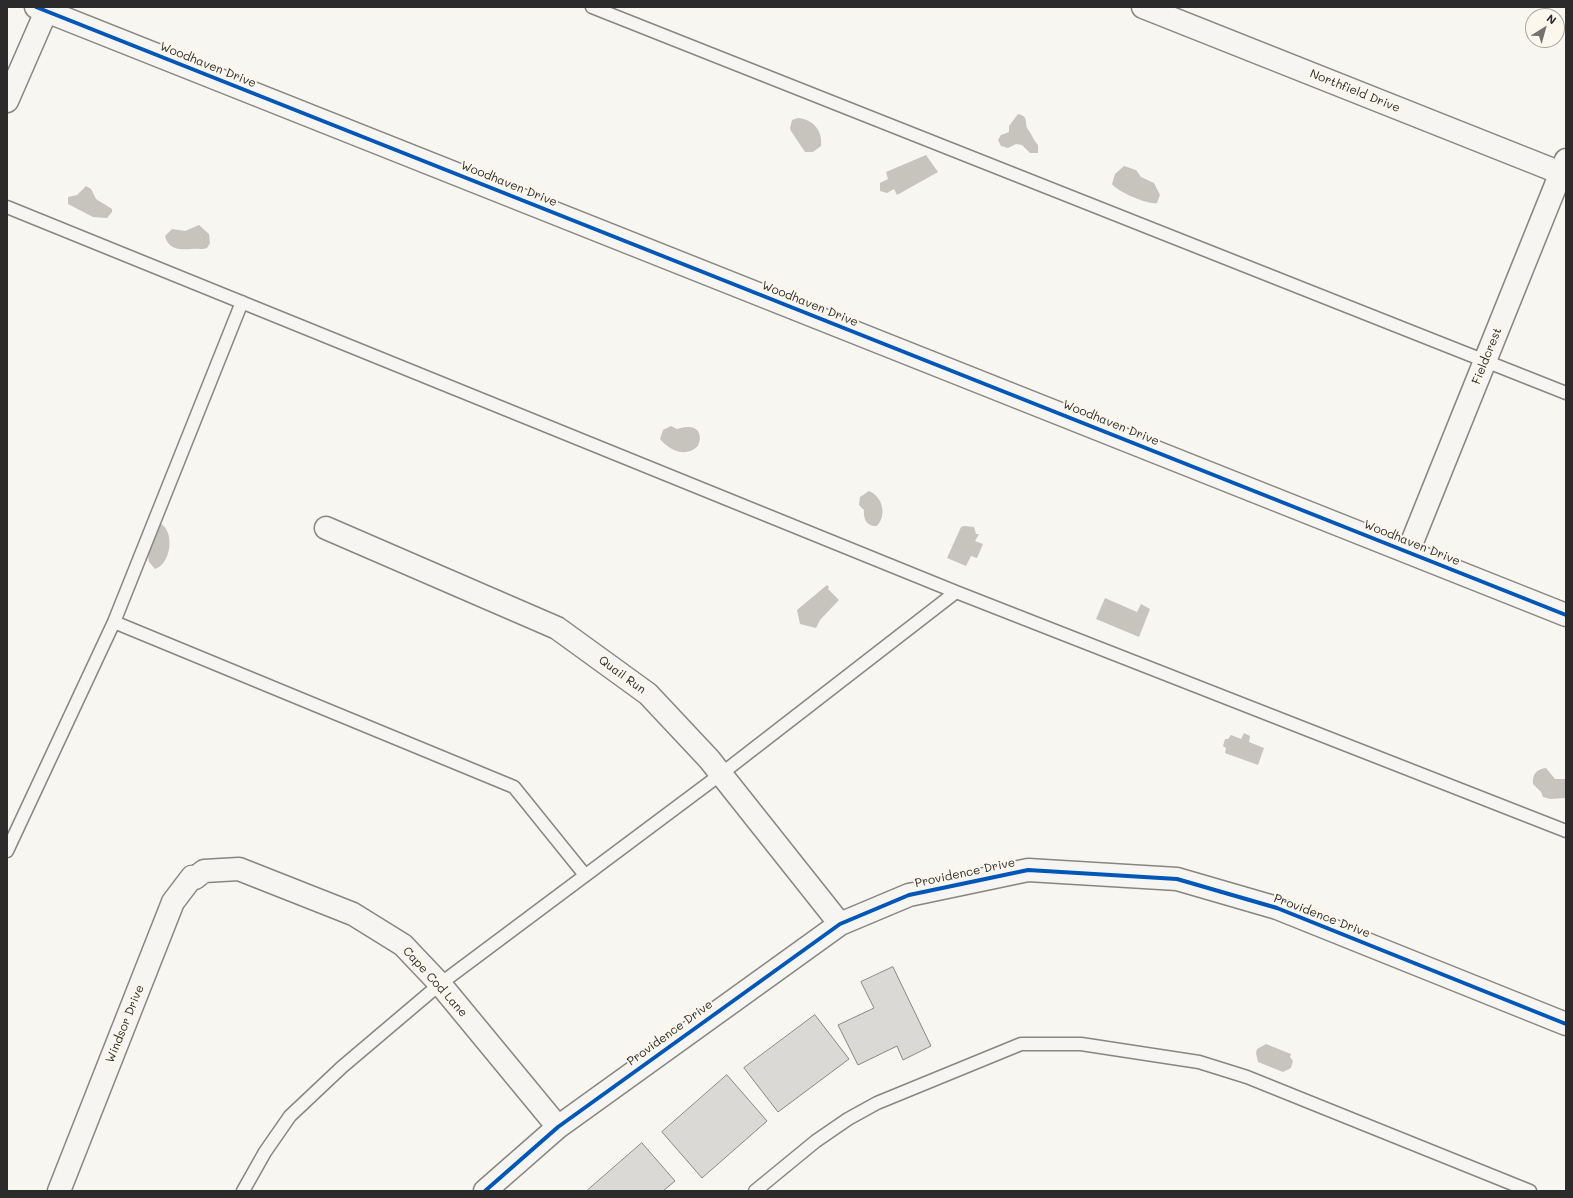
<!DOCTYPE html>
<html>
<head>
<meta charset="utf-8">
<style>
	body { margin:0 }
	#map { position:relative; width:1573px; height:1198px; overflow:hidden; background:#f8f6f0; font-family:Mali,sans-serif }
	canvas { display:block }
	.frame { position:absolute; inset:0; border:8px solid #2b2b2b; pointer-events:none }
	.north { position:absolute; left:1525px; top:8px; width:40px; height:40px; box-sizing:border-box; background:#fbf7ec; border:1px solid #a8a59f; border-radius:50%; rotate:37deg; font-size:11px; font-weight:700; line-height:16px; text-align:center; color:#2b2b2b }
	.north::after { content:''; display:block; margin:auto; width:14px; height:18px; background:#737270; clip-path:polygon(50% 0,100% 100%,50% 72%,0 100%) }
</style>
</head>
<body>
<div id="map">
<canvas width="1573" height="1198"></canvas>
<div class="frame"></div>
<div class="north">N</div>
</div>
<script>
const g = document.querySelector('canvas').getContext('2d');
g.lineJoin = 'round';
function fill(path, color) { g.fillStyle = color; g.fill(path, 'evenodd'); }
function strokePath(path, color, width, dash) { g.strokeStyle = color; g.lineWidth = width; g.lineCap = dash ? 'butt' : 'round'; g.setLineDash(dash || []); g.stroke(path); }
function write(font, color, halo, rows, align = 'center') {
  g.font = font + ' Mali,sans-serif'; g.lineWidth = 4; g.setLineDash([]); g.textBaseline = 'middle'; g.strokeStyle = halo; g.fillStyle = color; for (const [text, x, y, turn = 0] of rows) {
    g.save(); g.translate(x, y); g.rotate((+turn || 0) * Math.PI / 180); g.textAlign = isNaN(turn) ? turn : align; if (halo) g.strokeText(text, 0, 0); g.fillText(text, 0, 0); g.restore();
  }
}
fill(new Path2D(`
	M1018,114C1028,116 1025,121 1027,128C1032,134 1033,140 1038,145V153H1030L1022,145L1016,144L1008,148L1001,146L998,140L1001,135L1009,132V126Z
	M798,118C813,119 823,131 821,146L813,152H805L791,131L790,128L792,120Z
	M926,155L938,172L897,195L894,189L887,193L880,191V183L888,179L886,172Z
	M1124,166L1136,170L1141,177L1154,183L1160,195L1157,203C1148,205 1118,192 1112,184L1115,174Z
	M86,186L91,189L96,199L112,209V212L107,218L93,217L68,204V197L77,195Z
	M199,225L209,234L210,243L207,248C201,250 197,248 191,249C179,250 168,249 165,236L172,229L185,231Z
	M671,426L677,429C691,424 705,428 698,446C686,458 670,451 660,439L663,430Z
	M869,491C883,497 887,515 877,526C867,527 863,519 864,510L859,505L860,497Z
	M161,524C175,532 171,564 155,569L149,562C147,550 149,531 161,524Z
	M964,526L974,527L976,534H979L975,541L983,544L977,558L971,556L966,566L947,558L961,527Z
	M827,585L829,587L828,589L839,600L820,620L816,628L800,624L797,610Z
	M1105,598L1137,612L1141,604L1150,609L1139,637L1096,619Z
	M1244,733L1250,736L1249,742L1264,748L1258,765L1225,753L1226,748L1223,746L1225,739H1228L1231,735L1241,739Z
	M1546,768L1555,779H1566V798L1550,799L1543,797L1541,792L1533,784C1532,774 1537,769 1546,768Z
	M1266,1044L1291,1054L1290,1057L1293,1061L1291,1068L1283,1072L1258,1062L1256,1053L1257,1049Z`), '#c6c4bd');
const building = new Path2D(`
	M893,967L931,1046L903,1060L897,1046L858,1065L838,1025L874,1008L861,982Z
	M815,1015L849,1059L778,1112L744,1068Z
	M727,1075L767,1121L702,1178L662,1132Z
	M642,1143L675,1181L663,1191H589L588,1190Z`);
fill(building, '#dbd9d6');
strokePath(building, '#878684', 1);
const lane = new Path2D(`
	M592,7L1566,393
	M7,207L956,592
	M114,622L514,787L585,875
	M7,851L114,622L242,302
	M243,1191L265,1152L290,1116L342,1067L440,984L721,774L956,592L1566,831
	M755,1191L816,1141L848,1119L877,1103L1021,1044H1081L1199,1062L1247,1077L1530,1191`);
const street = new Path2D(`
	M36,7L1566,615
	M326,528L557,628L648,694L709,759L840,924
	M1408,552L1566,160
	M59,1191L173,902L192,877L195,878L204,871L239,869L353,914L403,945L440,984L558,1127
	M485,1191L558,1127L840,924L909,895L1028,870L1177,879L1277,908L1566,1024`);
const secondary = new Path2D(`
	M1143,7L1566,175
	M7,101L48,7`);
strokePath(lane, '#878684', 15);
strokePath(street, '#878684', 25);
strokePath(secondary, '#878684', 25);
strokePath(lane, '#f6f5f1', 12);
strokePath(street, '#f6f5f1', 22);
strokePath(secondary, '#f6f5f1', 22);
strokePath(new Path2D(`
	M36,7L1566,615
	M485,1191L558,1127L840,924L909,895L1028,870L1177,879L1277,908L1566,1024`), '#0057b8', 4);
write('12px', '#2b2b2b', '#fbf7ec', [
	["Woodhaven Drive",208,65,22],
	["Northfield Drive",1355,91,22],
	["Woodhaven Drive",509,184,22],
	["Woodhaven Drive",810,304,22],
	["Fieldcrest",1487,356,-68],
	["Woodhaven Drive",1111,423,22],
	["Woodhaven Drive",1412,543,22],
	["Quail Run",622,675,36],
	["Providence Drive",965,873,-12],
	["Providence Drive",1322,916,21],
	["Cape Cod Lane",435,982,48],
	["Windsor Drive",125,1024,-68],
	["Providence Drive",670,1033,-36]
]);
</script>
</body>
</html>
